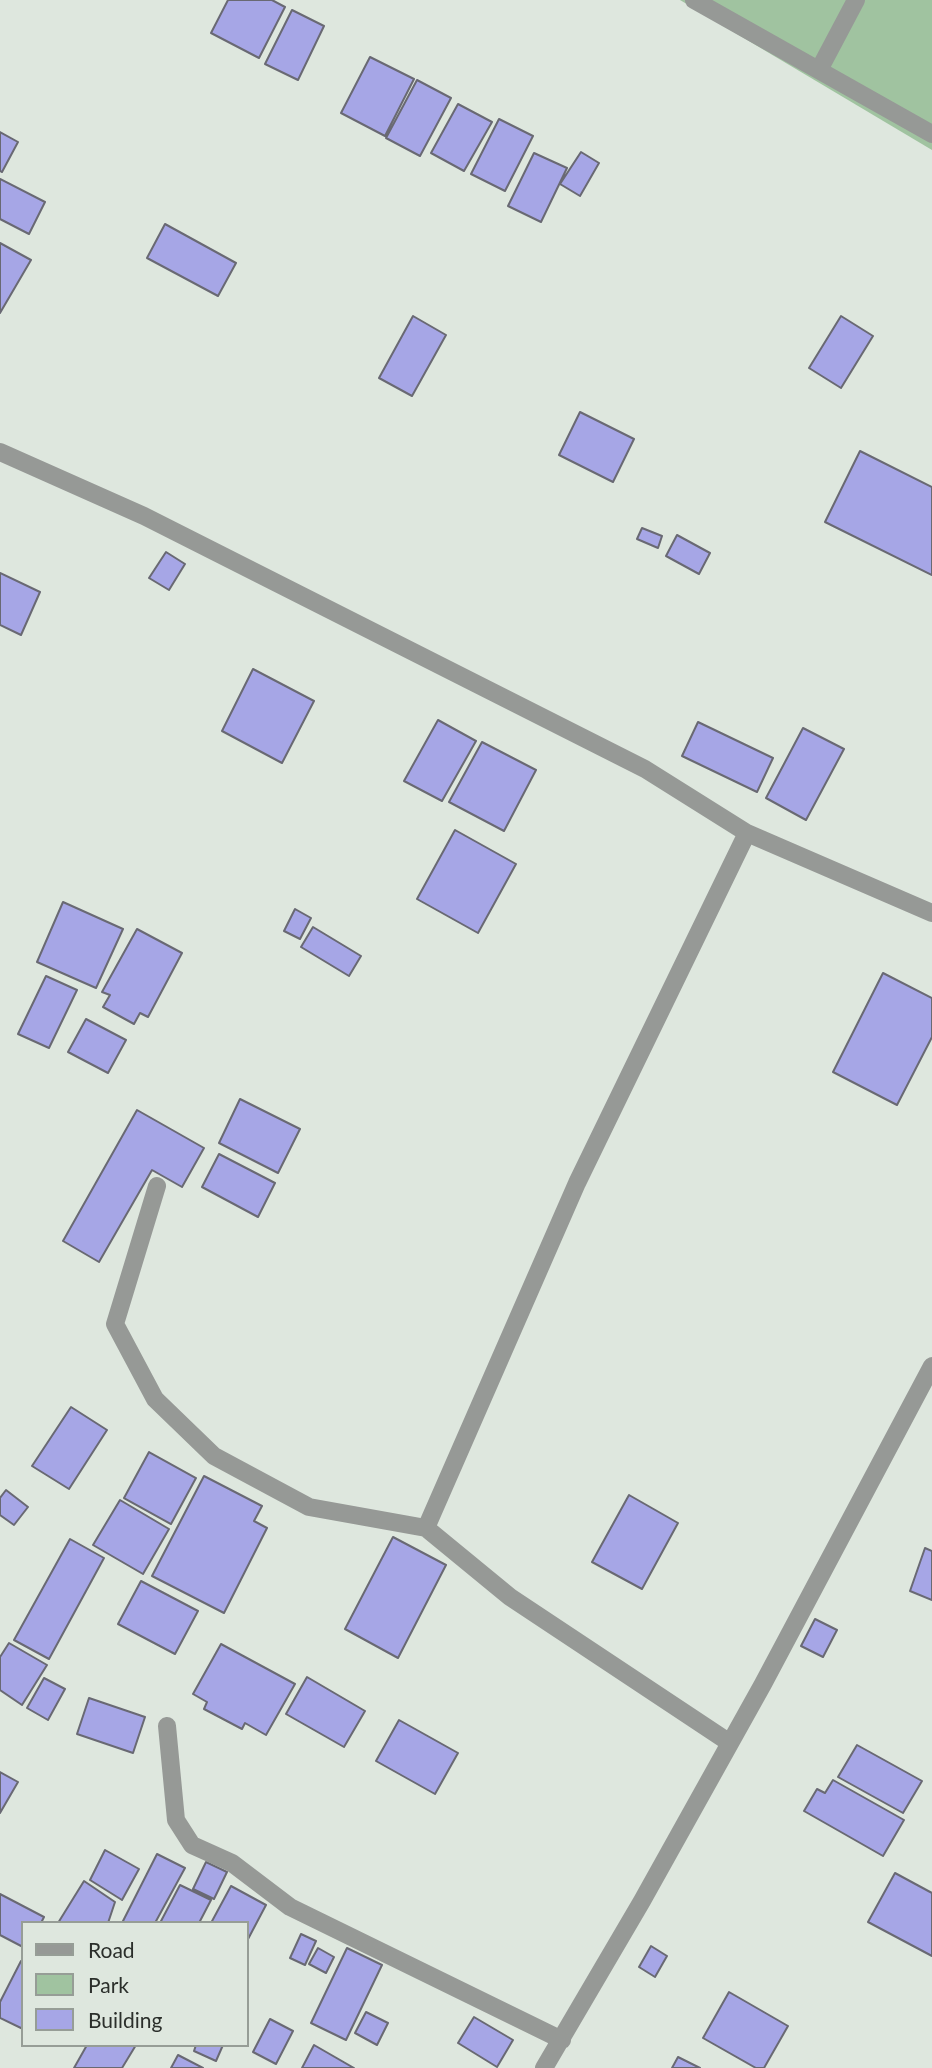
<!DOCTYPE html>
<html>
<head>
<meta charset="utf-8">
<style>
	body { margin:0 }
	#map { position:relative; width:932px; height:2068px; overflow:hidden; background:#dee7de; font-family:Lato,sans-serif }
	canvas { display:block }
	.legend { position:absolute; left:21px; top:1921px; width:228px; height:126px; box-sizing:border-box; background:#dee7de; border:2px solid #969d96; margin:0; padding:9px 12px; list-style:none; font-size:21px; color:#2b2f2b }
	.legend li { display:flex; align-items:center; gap:14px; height:35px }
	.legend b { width:35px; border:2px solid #969d96 }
</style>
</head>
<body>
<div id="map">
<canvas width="932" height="2068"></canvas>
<ul class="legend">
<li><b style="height:9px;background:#969996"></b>Road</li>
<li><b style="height:19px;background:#a0c3a0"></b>Park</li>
<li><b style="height:19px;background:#a6a6e6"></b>Building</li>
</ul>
</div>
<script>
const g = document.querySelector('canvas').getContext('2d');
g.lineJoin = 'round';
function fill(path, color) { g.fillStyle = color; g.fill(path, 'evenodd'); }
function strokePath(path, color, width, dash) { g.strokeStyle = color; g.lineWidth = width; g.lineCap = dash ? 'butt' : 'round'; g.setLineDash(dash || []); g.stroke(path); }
fill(new Path2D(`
	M680,0H932V150Z`), '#a0c3a0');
const building = new Path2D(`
	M228,0H272L285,7L259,58L211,33Z
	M292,10L324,26L298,80L265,64Z
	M370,57L414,79L385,136L341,113Z
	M417,80L451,98L420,156L386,138Z
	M458,104L492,122L464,171L431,153Z
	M499,119L533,136L505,191L471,174Z
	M0,132L18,142L2,172L0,171Z
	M581,152L599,163L580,196L560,184Z
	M534,153L567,168L541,222L508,206Z
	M0,179L45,202L29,234L0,219Z
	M165,224L236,263L218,296L147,258Z
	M0,243L31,260L0,313Z
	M413,316L446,335L412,396L379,378Z
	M841,316L873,336L841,388L809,368Z
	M580,412L634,439L613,482L559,455Z
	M860,451L932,487V575L825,522Z
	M642,528L662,536L658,548L637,539Z
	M677,535L710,553L699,574L666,556Z
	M166,552L185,564L169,590L149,578Z
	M0,573L40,592L21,635L0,625Z
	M253,669L314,701L282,763L222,731Z
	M438,720L476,741L442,801L404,781Z
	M698,722L773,758L757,792L682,756Z
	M803,728L844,749L806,820L766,798Z
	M482,742L536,770L504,831L449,802Z
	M455,830L516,864L478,933L417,899Z
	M63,902L123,929L96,988L37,962Z
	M295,909L311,918L300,939L284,931Z
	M313,927L361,956L349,976L301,947Z
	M137,929L182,953L148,1017L140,1013L134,1024L103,1007L110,995L102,992Z
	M883,973L932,998V1037L897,1105L833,1072Z
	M46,976L77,990L49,1048L18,1034Z
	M86,1019L126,1040L108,1073L68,1052Z
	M240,1099L300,1129L278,1173L219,1143Z
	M137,1110L204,1148L182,1187L152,1170L99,1262L63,1241Z
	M219,1154L275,1183L258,1217L202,1187Z
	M71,1407L107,1430L69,1489L32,1466Z
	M149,1452L196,1478L171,1524L124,1498Z
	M204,1476L262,1506L254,1521L267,1528L224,1613L152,1576Z
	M6,1490L28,1507L14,1525L0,1515V1498Z
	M629,1495L678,1523L642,1589L592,1562Z
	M120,1500L169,1529L143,1574L93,1545Z
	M393,1537L446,1565L398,1658L345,1629Z
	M70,1539L104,1558L49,1659L14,1640Z
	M925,1548L932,1551V1600L910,1591Z
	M141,1581L198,1611L175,1654L118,1624Z
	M815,1619L837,1630L823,1657L801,1646Z
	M9,1643L47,1665L22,1705L0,1690V1657Z
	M221,1644L295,1684L266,1735L245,1723L242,1729L204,1709L207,1702L193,1694Z
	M307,1677L365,1711L344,1747L286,1714Z
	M44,1678L65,1689L48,1720L27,1708Z
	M89,1698L145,1717L133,1753L77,1734Z
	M399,1720L458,1753L435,1794L376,1761Z
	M857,1745L922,1781L903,1813L838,1777Z
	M0,1772L18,1782L0,1813Z
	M833,1780L904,1820L883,1856L804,1811L817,1789L825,1793Z
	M105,1850L139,1869L122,1900L90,1880Z
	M157,1854L185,1868L155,1923H122Z
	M206,1862L227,1872L214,1899L193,1889Z
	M895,1873L932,1893V1956L868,1922Z
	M84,1881L115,1902L108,1923H58Z
	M180,1885L211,1900L199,1923H160Z
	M231,1886L266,1905L247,1941V1923H211Z
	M0,1894L44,1917L41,1923H23V1947L0,1935Z
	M301,1934L316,1941L305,1965L290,1958Z
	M651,1946L667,1956L655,1977L639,1967Z
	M318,1948L334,1957L326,1973L309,1964Z
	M347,1948L382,1965L346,2040L311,2023Z
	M21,1961L23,1962V2029L0,2018V2002Z
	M729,1992L788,2026L764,2068H756L703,2038Z
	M366,2012L388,2023L377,2045L355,2033Z
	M474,2017L513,2040L497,2067L458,2043Z
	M270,2019L293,2031L276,2064L253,2052Z
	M87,2045H136L122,2068H74Z
	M196,2045H223L216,2061L194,2051Z
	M314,2045L354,2068H302Z
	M178,2055L203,2068H171Z
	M678,2057L700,2068H672Z`);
fill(building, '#a6a6e6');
strokePath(building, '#696973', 2);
strokePath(new Path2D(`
	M694,0L932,134
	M819,70L856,0
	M0,452L144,516L645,769L747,833L932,913
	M157,1186L115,1324L155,1399L214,1456L309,1507L426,1528L510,1597L730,1743
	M426,1528L577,1183L747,833
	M167,1726L176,1820L192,1845L232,1863L290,1907L562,2040
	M544,2068L642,1901L763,1684L932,1366`), '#969996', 18);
</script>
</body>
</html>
